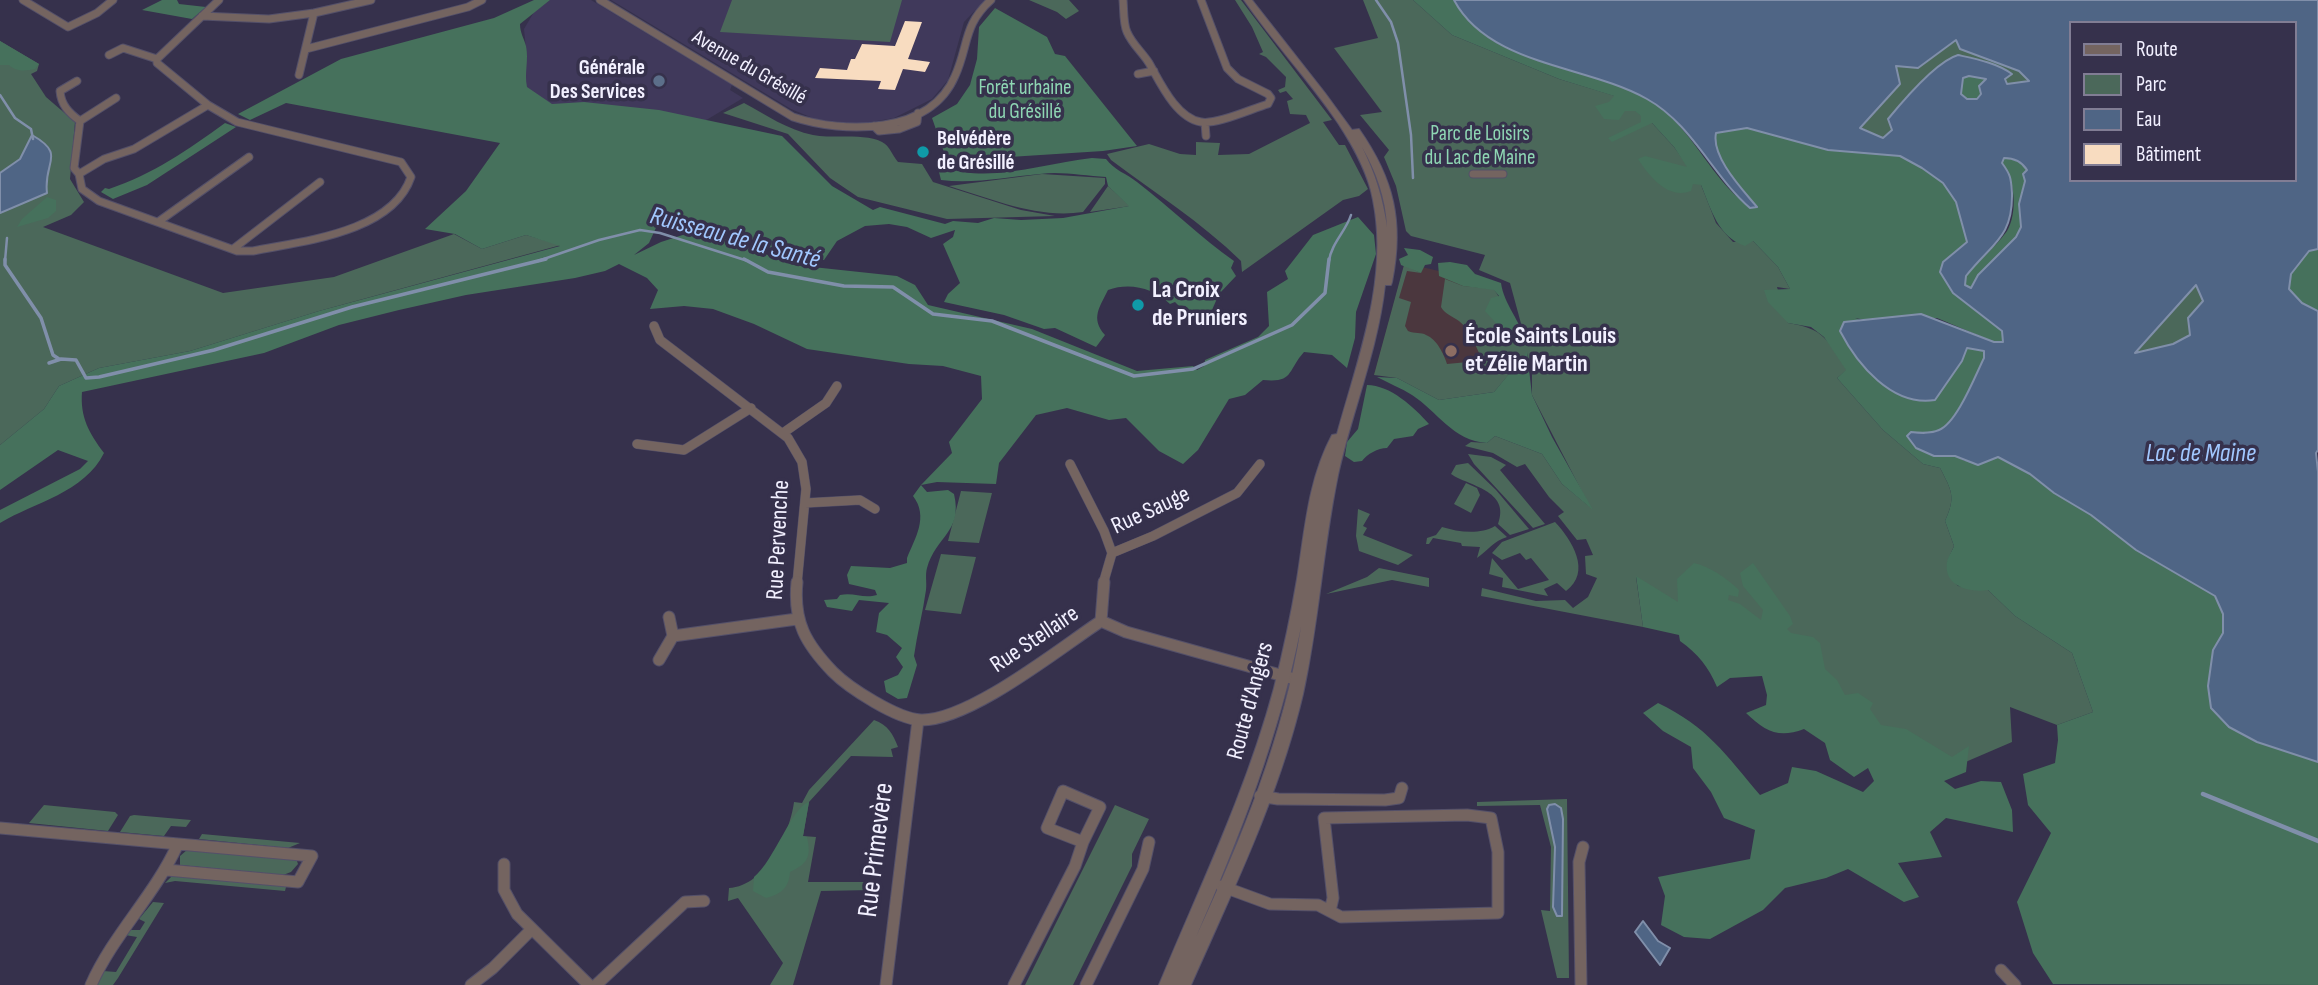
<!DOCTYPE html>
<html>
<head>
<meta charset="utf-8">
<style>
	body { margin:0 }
	#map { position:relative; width:2318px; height:985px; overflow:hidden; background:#36314c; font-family:"Sofia Sans Condensed",sans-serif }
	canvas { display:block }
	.legend { position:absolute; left:2069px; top:21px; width:228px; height:161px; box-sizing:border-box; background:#36314c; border:2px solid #817d94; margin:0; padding:9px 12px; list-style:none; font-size:21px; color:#f2f0ff }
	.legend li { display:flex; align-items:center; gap:14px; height:35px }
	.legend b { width:35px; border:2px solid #817d94 }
</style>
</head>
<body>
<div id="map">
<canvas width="2318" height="985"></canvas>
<ul class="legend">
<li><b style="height:9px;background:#746460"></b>Route</li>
<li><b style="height:19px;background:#4b685a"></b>Parc</li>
<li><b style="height:19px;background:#4f6585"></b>Eau</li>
<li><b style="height:19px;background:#f8dcc0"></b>Bâtiment</li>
</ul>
</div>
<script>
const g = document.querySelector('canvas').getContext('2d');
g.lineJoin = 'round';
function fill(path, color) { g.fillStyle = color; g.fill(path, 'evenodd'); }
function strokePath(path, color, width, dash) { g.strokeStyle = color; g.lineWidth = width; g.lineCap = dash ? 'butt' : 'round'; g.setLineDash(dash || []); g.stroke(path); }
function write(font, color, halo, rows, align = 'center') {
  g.font = font + ' "Sofia Sans Condensed",sans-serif'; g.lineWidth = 7; g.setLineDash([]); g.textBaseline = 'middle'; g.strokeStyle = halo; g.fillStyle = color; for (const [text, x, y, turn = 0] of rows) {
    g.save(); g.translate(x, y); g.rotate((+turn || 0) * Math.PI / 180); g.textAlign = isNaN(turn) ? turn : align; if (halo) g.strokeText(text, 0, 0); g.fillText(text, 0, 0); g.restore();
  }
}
fill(new Path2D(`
	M550,0H591L732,85L730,90L743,98L703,122L542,105L520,100L524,61L527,59L524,29L534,12Z
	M611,0H985L964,22L948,80L932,99L894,118L860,124L815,119L791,109Z`), '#40395b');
fill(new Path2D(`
	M1405,263L1485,282L1527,372L1374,375Z`), '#4b373e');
fill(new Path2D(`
	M732,0H902L890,42L720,32Z
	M1029,0H1069L1079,11L1066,19L1057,12Z
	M1235,0H1241L1332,120L1323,122L1339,145H1345L1368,189L1359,196L1343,200L1242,272L1241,261C1201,222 1155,193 1111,160L1107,154L1149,144L1180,154L1196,155V142L1220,143L1218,155L1249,154L1310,123L1306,115L1290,114L1287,101L1293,99L1286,91L1280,93L1278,90L1285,87L1286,77L1266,57L1259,54L1263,52L1252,27Z
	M1363,0H1413L1452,35L1559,79L1615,96L1652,123L1674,147L1701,185L1716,223L1733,242L1753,241L1778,267L1790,289L1777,287L1788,323C1826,329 1826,340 1847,370L1837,378L1883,430L1923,464L1940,468C1952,491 1956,497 1945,521L1954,546C1945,566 1944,569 1958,586L1988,590L2015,616L2072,653L2093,712L2057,725L2010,707L2012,742L1919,782L1636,577L1643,627L1481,596L1482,588L1536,601L1565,600L1573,608L1588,597L1597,578L1586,574L1585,556L1593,555L1586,539L1577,540L1558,516L1564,512L1549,497L1525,464L1517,467L1493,453L1465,446L1471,442L1487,443L1495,436L1542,454L1562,484L1590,507L1532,395V375L1527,353L1494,392L1439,400L1397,378L1374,375L1404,265L1421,273L1407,271L1399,298L1411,302L1405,326L1408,331C1415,334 1421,332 1426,335C1437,339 1444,355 1447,364L1478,361L1476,356L1480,355C1474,342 1470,330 1459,321C1452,316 1445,314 1441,307L1445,279L1463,286L1494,289L1526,342L1510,283L1479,270L1485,255L1411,236L1406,231L1396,186L1384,157L1389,150L1360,115L1382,112L1334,48L1378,38Z
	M1957,40L1990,61L2019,71L2030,81L2007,84L2004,80L1932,73L1907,96L1892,130L1883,138L1860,127L1899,84L1896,66L1918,68Z
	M0,41L39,64L37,71L31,74L46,97L75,122L70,179L84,202L71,215L43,227L223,293L334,277L454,234L482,249L526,235L561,245L319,311L190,351L99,368L59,386L44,409L0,445Z
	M744,103C766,115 788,130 813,135C834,139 864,133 882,142C890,146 892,155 898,162L922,164L933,182L1021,210L1055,216L947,219L858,197L830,178L788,134L723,113Z
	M1042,174L1105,178V184L1083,212C1038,219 992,199 949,186Z
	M1108,186L1130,206L1090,212Z
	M2196,285L2203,301L2191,335L2173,344L2133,354Z
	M1468,454L1491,457L1506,465L1500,470L1545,524L1533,528L1474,464Z
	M1468,463L1496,490L1529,529L1510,535L1498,524C1511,490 1468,486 1451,474L1456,465Z
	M1466,483L1477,488L1480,495L1471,513L1454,504Z
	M961,491L992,493L979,543L948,541Z
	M1358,509L1370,514L1363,526L1367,528L1363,535L1413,555L1398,565L1359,551L1356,536Z
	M1555,522C1572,540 1592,572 1566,591L1557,583L1544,589L1548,596L1502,587L1503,578L1489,574L1492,558L1518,589L1549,580L1531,558L1526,560L1520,553L1502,560L1492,553L1502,542Z
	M1495,526L1507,537C1494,541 1488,550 1477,558L1480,547L1462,546L1461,543L1433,538L1429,544H1426L1427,538L1436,535L1442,527C1458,532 1480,535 1495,526Z
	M941,554L976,557L961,614L925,610Z
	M1379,568L1429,578V587L1392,580L1326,594L1367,577Z
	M874,720C888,725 893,734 898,747L891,749L893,757L851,756L809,802L803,836L816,837L808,882H874L872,890L821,891L793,985H770L783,963L738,898L728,901L729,888C766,886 790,833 794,802L802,803L809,790Z
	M1567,799L1569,978H1557L1541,910L1550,911L1551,847L1540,805L1477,806V802Z
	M44,805L115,812L118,815L108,831L29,823Z
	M1115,805L1149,819L1132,854V866L1073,985H1025Z
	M130,816L134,815L191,820L186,827L171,826L164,836L120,832Z
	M202,834L300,843L288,848L199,839Z
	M187,850L296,858L298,864L291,872L283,875L180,865V856Z
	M174,874L283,885L286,887L285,891L175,881L165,883Z
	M153,902L164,903L118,978L113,985H97L103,971L116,972L137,937L125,935L131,930H140L145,922L139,919Z`), '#4b685a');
fill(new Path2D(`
	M162,0H177L179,4L206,7L192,19L142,10Z
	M534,0H550L520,24C520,33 524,38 526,46C529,60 524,73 527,87L552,104L584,102L659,110L782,136L832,186L873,210L880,207L945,224L953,221L978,223L994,218L1021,220L1063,218L1129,206L1108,186L1106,177C1084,176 1061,171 1040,174C1007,177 974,184 941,180L939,172L944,167C989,184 1045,163 1092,158L1106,159C1114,170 1127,174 1137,182C1170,207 1201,238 1234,261L1231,268L1236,276L1219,294L1205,326L1200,327L1175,302L1170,304C1153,288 1130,282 1108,290C1100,307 1090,318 1105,335L1096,347L1055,328L1044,329L1004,315L944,302L948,294L960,283L943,244L953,237L955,230L931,238L907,227L889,224L865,226L837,241L824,260C815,259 805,260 796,258C748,243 714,213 660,219L649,243L634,255L661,242L692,232L713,234L794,265L897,276L915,285L928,305L1032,329L1137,371L1193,366L1197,370L1204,366L1205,360L1258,337L1269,326L1267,292L1288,279L1285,271L1313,235L1358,217L1374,235L1376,254L1356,312L1355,338L1347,368L1332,355L1304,352C1287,371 1294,383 1263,380L1245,395L1229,399L1198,450L1183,464L1159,451L1126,418L1109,420L1067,408L1036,415L999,463L996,484L937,482L921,485L927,492L948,490L954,494C963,532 936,536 927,568C925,575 927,583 926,590C923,612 917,634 914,656L917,665L907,698L898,699L886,692L884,681L898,675L903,667L896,657L902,648L887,635L876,632L879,613L889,603L859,600L852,611L827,607L824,600L837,599L840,595C854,592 863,599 877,595L875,590L849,584L847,575L851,566L890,568L907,563V558C915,538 929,517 913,496L921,485L952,453L949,442L982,399L981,376L943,366L909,364L807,349L754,324L713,309L684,306L650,309L658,290L647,278L619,264L605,271L575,278L466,295L399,310L339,325L264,353L82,392C80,417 89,433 104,453C84,493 35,502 0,523V510L80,469L88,461L58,450L0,490V445L44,409L59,386L99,368L190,351L319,311L560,246L526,235L482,249L455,234L425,229L466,191L500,143L286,103L250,120L238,114L341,59L494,18Z
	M1413,0H1454C1491,69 1588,62 1649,100C1687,123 1703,163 1734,194C1740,200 1749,203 1757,207C1741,188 1711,160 1716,133L1747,128L1828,150L1900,156L1922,168L1943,183L1956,202L1967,242L1943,262L1953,293L2002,331L2003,342H1994L1937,318L1870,321L1855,318L1962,361L1967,348L1984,351V358C1975,376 1957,422 1939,430C1930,434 1920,433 1911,432L1934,456H1955L1965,461L1998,456L2030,474L2054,493L2091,515L2136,550L2216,596L2223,614V633L2213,650L2257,742L2318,762V985L2053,984L2033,953L2017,902L2051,833L2028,805L2023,774L2055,763L2058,740L2057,725L2093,712L2072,653L2015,616L1988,590C1971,593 1943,587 1947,562C1948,557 1952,551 1954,546L1945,521C1956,497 1952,491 1940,468L1923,464L1883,430L1837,378L1846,370L1824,337L1811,327L1788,323L1768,302L1764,290L1790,289L1778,267L1753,241L1745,246C1718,237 1711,209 1701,185L1693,184L1691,191C1668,200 1649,176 1638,159L1645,156L1687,167L1674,147L1652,123L1612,142L1608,138L1641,122V116L1635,111H1625L1619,120L1604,119L1595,106L1609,102L1614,96L1559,79L1452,35Z
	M995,8L1047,37L1055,54L1065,56L1137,146L1103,151L947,161L932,118L957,104L970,85L977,59L979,27Z
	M0,41L39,64L35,69C26,71 16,72 9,65H0Z
	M1969,76L1986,79L1979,86L1981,94L1977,99H1967L1961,95L1963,78Z
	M225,123L236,127L147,185L113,199L101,192L105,188L109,189C153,174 188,150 225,123Z
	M2004,158C2014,159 2022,162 2027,170L2019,204L2021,227L2016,238L1978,275L1971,288L1965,285L1966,276C1977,263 1999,243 2007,231C2018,213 2015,179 2002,163Z
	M47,197L56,200V211L48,218L17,227L22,219Z
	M1404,248L1420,250L1433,257L1431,264L1425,265L1421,273L1401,265L1399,259L1408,255Z
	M2318,249V311L2302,303L2289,289L2291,274L2309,251Z
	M1450,262L1467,265L1475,274L1501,283C1504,305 1521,321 1526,343L1513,342L1485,311L1491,298L1499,296L1494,290L1463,286L1439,276L1438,263Z
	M1527,352L1532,395L1552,437L1593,510L1562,484L1542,454L1495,436L1487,443C1453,441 1437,411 1412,395C1401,388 1388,383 1377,377L1397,378L1439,400L1494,392Z
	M1367,385C1390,385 1414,407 1429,424L1418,429L1413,436L1394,439L1387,448C1378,448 1367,454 1362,461L1354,462L1345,456L1347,442L1358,429Z
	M1694,563C1711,567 1726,578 1739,590L1738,597L1729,595L1728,600L1740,604L1761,620L1763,610L1743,586L1740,573L1753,563L1790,616L1793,624L1787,629L1791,633L1813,637L1820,643L1825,669L1837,680L1845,695L1858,693L1873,703L1870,709L1881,725L1906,729L1952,757L1969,746L1966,772L1944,781L1955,789L1981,781L2001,782L2012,810L2013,832L1946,818L1930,832L1942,857L1898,863L1919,897L1904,902L1848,869L1826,878L1785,888L1763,910L1710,939L1684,937L1661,925L1665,896L1658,877L1750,859L1755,830L1724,818L1711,792L1693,768L1691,747L1663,731L1643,713L1658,703C1708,727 1725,754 1760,795L1788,783L1792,767L1816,771L1863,792L1874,781L1868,768L1854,777L1830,760L1825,743L1804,729C1778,739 1765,731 1746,713L1766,705L1767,695L1762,676L1730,678L1717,687C1708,666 1698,654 1680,641L1679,635L1643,627L1636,576L1678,602L1677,579Z
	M809,802L803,836L807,837C811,856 809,863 790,872C789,888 781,894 766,898L753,891L754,877C774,861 793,805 809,802Z`), '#46715c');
const water = new Path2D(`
	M1454,0H2318V249L2309,251L2291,274L2289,289L2302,303L2318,311V450L2316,453L2318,472V762L2257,742L2229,727L2211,708L2208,686L2213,650L2223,633V614L2215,596L2136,550L2091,515L2054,493L2030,474L1998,457L1978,465L1955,456H1934L1916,448L1907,436L1911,432C1920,433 1930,434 1939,430C1957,423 1975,376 1984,358V351L1967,348L1962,361L1935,400C1892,407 1857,364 1840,331L1844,322L1921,314L1994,342H2003L2002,331L1953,293L1940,272L1943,262L1967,242L1956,202L1943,183L1922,168L1900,156L1828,150L1747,128L1716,133C1711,157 1743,190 1757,207L1750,208C1712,175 1692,124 1647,99C1587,65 1489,66 1454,0ZM2071,23H2295V180H2071ZM1956,40L1960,49L2019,71L2029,81L2007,84L2005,79L2012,74C1997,63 1976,59 1958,55C1937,61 1902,102 1888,119L1892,130L1883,138L1860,128L1900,84L1896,66L1918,68ZM1969,76L1986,79L1979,86L1981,94L1977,99H1967L1961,94L1963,78ZM2004,158C2014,158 2022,162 2027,170L2023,174L2025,181L2019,204L2021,227L2016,237L1978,275L1971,288L1965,285L1966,276C1992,243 2013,238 2012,193C2011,179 2011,175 2002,163ZM2196,285L2203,301L2188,318L2190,335L2173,344L2135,353Z
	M32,135C67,155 43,161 47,193L0,213V173L20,159Z
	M1555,804L1561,808L1563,819L1562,916H1557L1553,907L1555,847L1547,809L1549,805Z
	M1643,921L1658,941L1670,948L1660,965L1635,932Z`);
fill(water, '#4f6585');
strokePath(water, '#808faa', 2);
strokePath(new Path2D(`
	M1376,0L1391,22L1398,43L1411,135L1413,178
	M0,95L15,118L31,129L33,139
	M5,261L7,238
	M538,261L599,240L640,230L660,233L748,261
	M1329,261C1331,244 1346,231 1351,215`), '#808faa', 2.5);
strokePath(new Path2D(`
	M5,259V265L41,318L53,355L59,359
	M744,259L768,272L844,286L893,287L933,314L992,321L1134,376L1193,369L1292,325L1325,293L1329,259
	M49,363L61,359L76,360L86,378L99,377L214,350L352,307L546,259`), '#808faa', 3.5);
strokePath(new Path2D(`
	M2203,794L2318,841`), '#808faa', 4.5);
fill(new Path2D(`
	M905,21L922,22L908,59L930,62L925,72L903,69L895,90L878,89L881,81L815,78L820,68L847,70L851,59H855L862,44L895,46Z`), '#f8dcc0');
const minorFar2 = new Path2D(`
	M23,0L68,27L97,13L113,0
	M600,0L793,117C844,134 930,135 955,76C969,45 963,25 991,0
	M1123,0C1124,10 1123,23 1127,32C1132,44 1142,52 1149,63C1160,82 1176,118 1201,122C1216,125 1251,109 1268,104L1271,98L1268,94L1238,79L1227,68L1201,0
	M202,16L269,19L314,13L371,0
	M306,49L468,7L482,0
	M109,55L123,48L157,59
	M1138,74L1154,71
	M299,75L314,13
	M77,81L60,91C61,105 69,113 80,121L74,168L79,174L82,189L99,201L237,251H253C302,241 392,233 411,177L401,162L237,122L208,105L157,63V59L219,0
	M80,121L116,98
	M1205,123L1206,136
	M874,126L879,131L899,129L917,122L918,113
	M79,174L104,159L134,149L208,105
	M1473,174H1503
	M158,222L249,157
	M233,249L320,182`);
const minorFar1 = new Path2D(`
	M654,326L660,340L788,438L802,462L806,489L797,584
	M783,433L826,403L837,386
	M637,444L684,450L751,408
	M1070,464L1104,531L1112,553
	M805,503L860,500L875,509
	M1103,584L1112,553L1153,536L1237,493L1260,464`);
const minor = new Path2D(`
	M797,582C793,622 806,644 833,672C849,688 897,719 921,720C969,721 1059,649 1101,621L1126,632L1298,680
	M1101,621L1104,582
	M673,636L797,619
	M659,660L673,636L669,617
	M1063,791L1100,807L1083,842L1047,828Z
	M1260,796L1278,799L1385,800L1399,798L1402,788
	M0,828L312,856L298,882L167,870
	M504,864V890L517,914L589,985
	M1221,886L1270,904L1318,905L1341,917L1498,913V852L1491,818L1467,815L1324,818L1333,898L1330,911
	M2001,970L2015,985
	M91,985C113,935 154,896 177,846
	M471,985L493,968L532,929
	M596,985L685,902L704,901
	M886,985L918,720
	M1014,985L1075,866L1083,842
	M1086,985L1143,869L1149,842
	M1581,985L1579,862L1583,847`);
const tertiary = new Path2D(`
	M1244,0H1252L1325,93L1352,130L1359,129C1394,179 1404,222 1392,282L1391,285H1385C1378,350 1352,411 1338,475C1323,547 1319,622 1303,694C1279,796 1233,890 1191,985H1159C1200,886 1246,792 1274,688C1283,652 1291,615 1297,579C1305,529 1308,480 1332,435L1337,434C1358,358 1389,279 1373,200C1368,172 1353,146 1338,123C1309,80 1273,42 1244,0ZM1362,147C1376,171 1386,199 1387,227C1383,198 1375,173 1362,147ZM1301,627C1284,737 1242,837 1196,937C1240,836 1279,736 1301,627Z`);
strokePath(minorFar2, '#545069', 9);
strokePath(minorFar1, '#545069', 10);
strokePath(minor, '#545069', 13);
strokePath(tertiary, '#545069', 2);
strokePath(minorFar2, '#746460', 7);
strokePath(minorFar1, '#746460', 9);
strokePath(minor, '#746460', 11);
fill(tertiary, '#746460');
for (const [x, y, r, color] of [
	[659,81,7,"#5c6f8a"],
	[923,152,7,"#0f9aa8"],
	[1138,305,7,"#0f9aa8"],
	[1451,351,7,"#8d6e63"]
]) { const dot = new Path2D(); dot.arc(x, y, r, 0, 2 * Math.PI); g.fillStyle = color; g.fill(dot); strokePath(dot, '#36314c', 2.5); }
write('21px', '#f2f0ff', '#36314c', [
	["Avenue du Grésillé",749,68,30]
]);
write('bold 21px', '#f2f0ff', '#36314c', [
	["Générale",645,69],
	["Des Services",645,93],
	["Belvédère",937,140,"left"],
	["de Grésillé",937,164,"left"]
], 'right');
write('21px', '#8ed6b3', '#36314c', [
	["Forêt urbaine",1025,89],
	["du Grésillé",1025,113],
	["Parc de Loisirs",1480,135],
	["du Lac de Maine",1480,159]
]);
write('bold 24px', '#f2f0ff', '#36314c', [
	["La Croix",1152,291],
	["de Pruniers",1152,319],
	["École Saints Louis",1465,337],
	["et Zélie Martin",1465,365]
], 'left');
write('24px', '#f2f0ff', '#36314c', [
	["Rue Sauge",1151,511,-25],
	["Rue Pervenche",779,540,-87],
	["Rue Stellaire",1035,640,-34],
	["Route d'Angers",1251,701,-75]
]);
write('italic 26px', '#a1c7fe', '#36314c', [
	["Ruisseau de la Santé",735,239,15],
	["Lac de Maine",2201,454]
]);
write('28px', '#f2f0ff', '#36314c', [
	["Rue Primevère",877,850,-83]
]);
</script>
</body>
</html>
